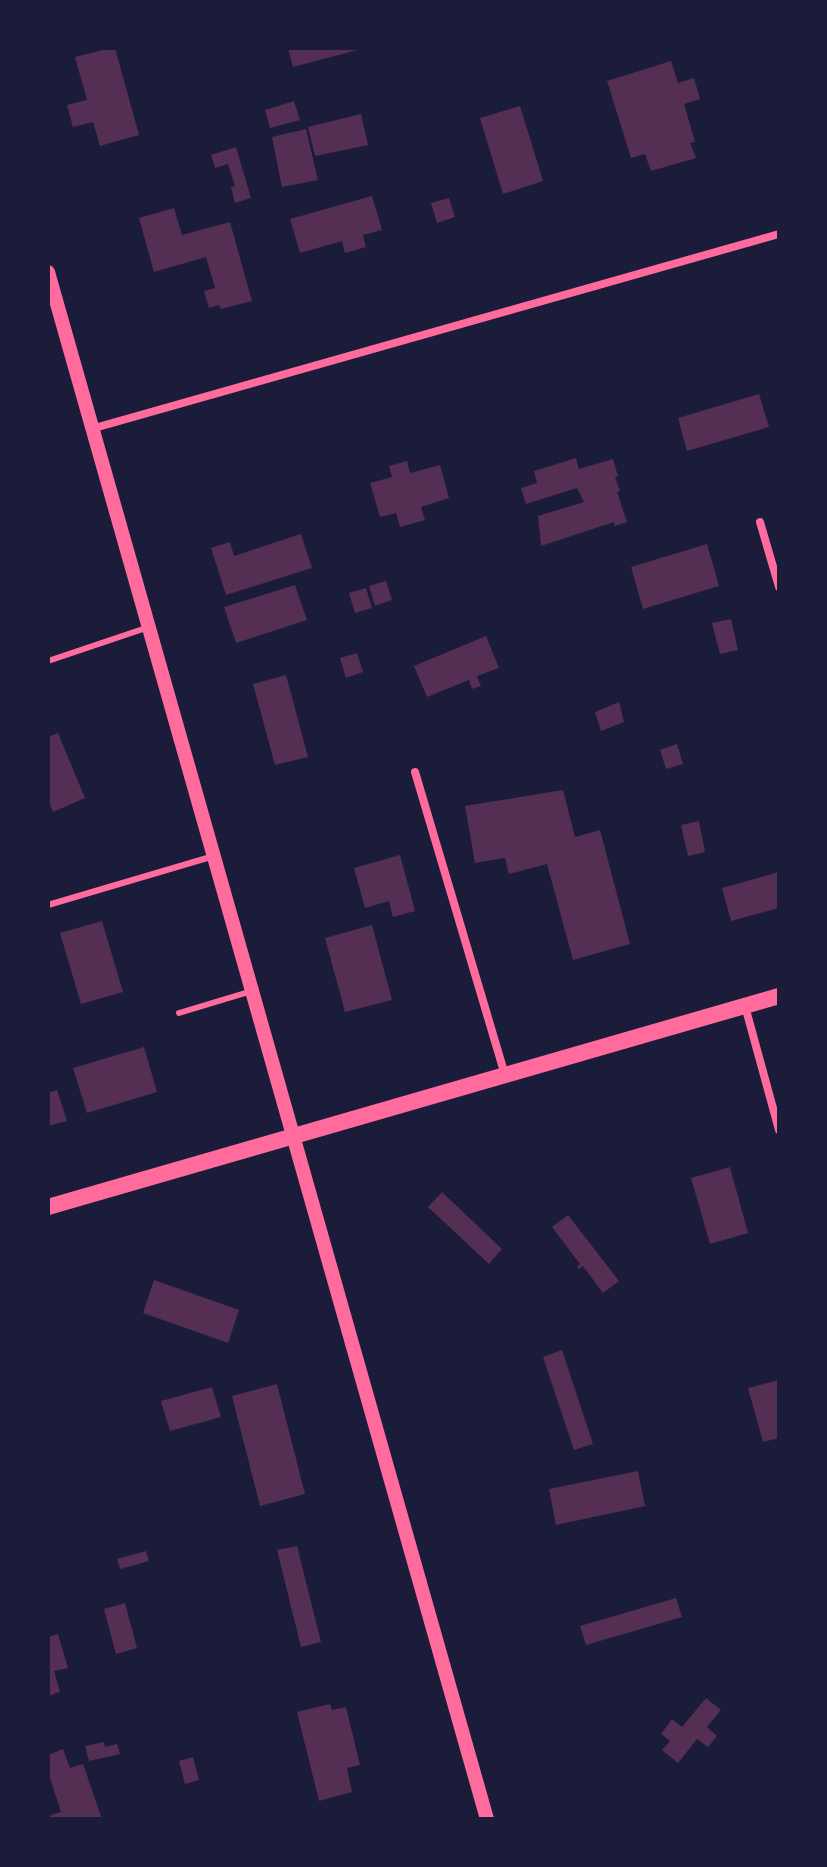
<!DOCTYPE html>
<html>
<head>
<meta charset="utf-8">
<style>
	body { margin:0 }
	#map { position:relative; width:827px; height:1867px; overflow:hidden; background:#1b1b3a; font-family:"Work Sans",sans-serif }
	canvas { display:block }
	.frame { position:absolute; inset:0; border:50px solid #1b1b3a; pointer-events:none }
</style>
</head>
<body>
<div id="map">
<canvas width="827" height="1867"></canvas>
<div class="frame"></div>
</div>
<script>
const g = document.querySelector('canvas').getContext('2d');
g.lineJoin = 'round';
function fill(path, color) { g.fillStyle = color; g.fill(path, 'evenodd'); }
function strokePath(path, color, width, dash) { g.strokeStyle = color; g.lineWidth = width; g.lineCap = dash ? 'butt' : 'round'; g.setLineDash(dash || []); g.stroke(path); }
fill(new Path2D(`
	M110,48H115L139,135L100,146L93,122L73,127L67,105L87,100L75,57Z
	M288,48H361V49L293,67Z
	M671,61L678,83L694,78L700,99L684,104L695,142L690,143L696,158L651,171L645,154L631,158L607,81Z
	M294,101L300,120L270,128L265,110Z
	M520,106L543,181L503,194L480,118Z
	M361,114L368,145L315,156L308,127Z
	M306,129L318,180L282,187L272,137Z
	M236,147L251,198L235,203L231,187L235,186L228,164L215,168L211,155Z
	M372,196L382,230L363,235L366,247L345,253L342,241L300,253L290,219Z
	M449,198L455,217L437,223L431,203Z
	M174,208L182,235L230,222L252,301L221,309L219,305L209,308L204,291L215,288L206,257L154,272L139,218Z
	M759,394L769,427L687,451L678,418Z
	M576,458L579,469L613,459L618,476L615,477L620,491L617,492L627,522L615,526L614,522L541,546L538,516L584,502L577,488L526,504L521,488L537,483L534,471Z
	M407,461L410,473L440,465L449,498L421,507L425,520L400,527L396,513L380,517L370,483L392,477L389,466Z
	M301,534L312,568L226,595L211,548L230,542L234,556Z
	M707,544L719,586L643,609L631,567Z
	M386,581L392,600L375,606L369,586Z
	M295,585L307,620L236,643L224,607Z
	M366,588L372,608L355,613L349,593Z
	M731,619L738,650L720,654L712,623Z
	M486,636L499,668L477,676L481,686L472,689L469,680L427,697L414,666Z
	M357,653L363,672L346,678L340,658Z
	M286,675L308,757L275,765L253,684Z
	M619,702L624,722L601,731L595,712Z
	M58,733L85,798L53,812L48,801V737Z
	M677,744L683,764L666,769L660,750Z
	M563,790L575,837L600,830L630,944L573,960L547,864L509,874L505,858L475,863L465,806Z
	M699,821L705,852L688,856L681,825Z
	M400,855L415,911L393,917L389,901L365,908L354,868Z
	M779,872V908L731,921L722,888Z
	M102,921L123,992L81,1004L60,933Z
	M372,925L392,1000L345,1012L325,938Z
	M144,1047L157,1092L87,1113L73,1068Z
	M57,1090L67,1121L48,1126V1093Z
	M730,1167L748,1233L710,1244L691,1178Z
	M442,1192L502,1249L489,1264L428,1207Z
	M568,1215L619,1281L603,1293L583,1266L579,1269L577,1267L580,1264L552,1227Z
	M154,1280L239,1310L228,1343L143,1313Z
	M562,1350L593,1444L574,1450L543,1357Z
	M779,1380V1438L763,1442L748,1388Z
	M277,1384L305,1494L260,1506L232,1396Z
	M212,1387L221,1417L170,1431L161,1401Z
	M638,1471L645,1506L556,1525L549,1489Z
	M297,1546L321,1642L301,1647L277,1550Z
	M146,1551L149,1561L120,1569L117,1559Z
	M676,1598L682,1617L586,1645L580,1626Z
	M125,1603L137,1648L116,1654L104,1609Z
	M58,1634L68,1668L54,1671L60,1692L48,1696V1637Z
	M706,1698L721,1710L707,1727L717,1736L708,1747L697,1739L678,1763L662,1750L670,1741L661,1734L672,1719L682,1727Z
	M330,1704L332,1710L346,1707L360,1765L347,1768L352,1792L319,1801L297,1712Z
	M104,1742L105,1747L117,1744L120,1754L89,1761L85,1746Z
	M63,1749L70,1768L83,1764L102,1819H48V1816L61,1812L48,1772V1755Z
	M193,1757L199,1780L185,1784L179,1761Z`), '#542f53');
strokePath(new Path2D(`
	M48,661L149,627
	M48,905L214,856
	M179,1013L252,991`), '#ff6b9d', 6);
strokePath(new Path2D(`
	M91,429L779,234
	M760,522L779,587
	M415,772L505,1075
	M745,1006L779,1130`), '#ff6b9d', 8);
strokePath(new Path2D(`
	M48,272L487,1819`), '#ff6b9d', 14);
strokePath(new Path2D(`
	M48,1207L779,996`), '#ff6b9d', 16);
</script>
</body>
</html>
